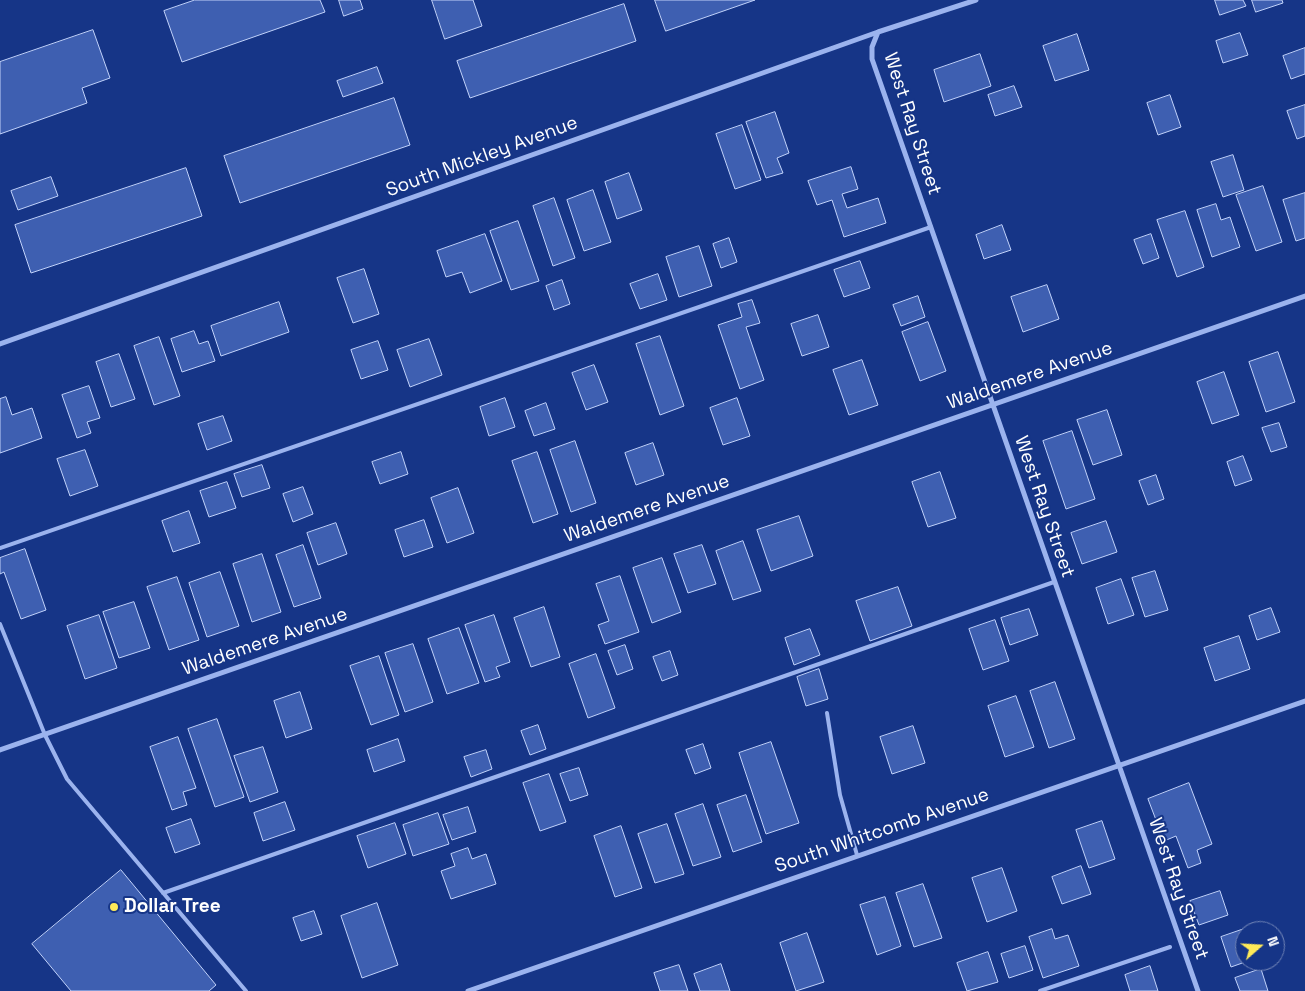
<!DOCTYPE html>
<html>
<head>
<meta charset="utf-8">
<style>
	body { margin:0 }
	#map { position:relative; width:1305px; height:991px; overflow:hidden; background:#163587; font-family:"Space Grotesk",sans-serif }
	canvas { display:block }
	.north { position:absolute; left:1235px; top:921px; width:50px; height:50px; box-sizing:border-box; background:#163587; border:1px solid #7386b7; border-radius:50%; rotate:71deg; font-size:14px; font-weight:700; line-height:20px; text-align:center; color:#fff }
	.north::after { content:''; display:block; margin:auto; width:18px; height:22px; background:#ffea58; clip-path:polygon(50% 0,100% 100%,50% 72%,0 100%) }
</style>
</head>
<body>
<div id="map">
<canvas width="1305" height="991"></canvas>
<div class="north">N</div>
</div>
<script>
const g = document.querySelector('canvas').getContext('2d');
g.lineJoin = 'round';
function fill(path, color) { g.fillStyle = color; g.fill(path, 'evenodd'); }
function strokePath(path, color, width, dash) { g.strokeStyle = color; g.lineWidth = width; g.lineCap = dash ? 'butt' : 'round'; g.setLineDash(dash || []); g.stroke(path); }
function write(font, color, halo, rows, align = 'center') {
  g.font = font + ' "Space Grotesk",sans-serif'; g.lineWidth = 4; g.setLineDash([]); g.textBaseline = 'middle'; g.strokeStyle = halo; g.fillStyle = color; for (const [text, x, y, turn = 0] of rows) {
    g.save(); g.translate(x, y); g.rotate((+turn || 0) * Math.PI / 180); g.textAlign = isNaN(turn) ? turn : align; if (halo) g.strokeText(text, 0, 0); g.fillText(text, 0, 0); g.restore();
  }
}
const building = new Path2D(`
	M195,0H320L325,12L182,62L164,11Z
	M339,0H360L363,9L344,16Z
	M432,0H473L482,26L445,39Z
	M655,0H755L666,31Z
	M1215,0H1243L1246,6L1220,15Z
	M1252,0H1282L1283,3L1256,12Z
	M624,4L636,41L470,98L457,61Z
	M93,30L110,78L82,88L87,103L0,134V62Z
	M1240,33L1248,55L1223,63L1216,41Z
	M1077,34L1089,70L1055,81L1043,46Z
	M1305,48V74L1291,79L1283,56Z
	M980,54L991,86L944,102L934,70Z
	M377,67L383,83L343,97L337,81Z
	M1014,86L1022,107L995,116L988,95Z
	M1170,95L1181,127L1158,135L1147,103Z
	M394,98L410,145L240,203L224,156Z
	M1305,105V136L1297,139L1287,111Z
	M775,112L789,153L777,158L783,173L766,178L746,122Z
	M742,125L761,180L735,189L716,134Z
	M1233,155L1244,190L1223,197L1211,162Z
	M851,167L858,189L842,194L847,208L878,198L886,223L844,237L832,200L817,205L808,181Z
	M186,168L202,216L31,273L15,225Z
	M629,173L642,210L617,219L605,182Z
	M51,177L58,196L18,210L11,191Z
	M1263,186L1282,242L1256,251L1236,195Z
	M593,190L611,242L584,251L567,200Z
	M1305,193V238L1296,241L1283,200Z
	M554,198L575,258L553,266L533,206Z
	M1216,204L1221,220L1230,217L1240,247L1212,257L1197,210Z
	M1185,211L1204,267L1177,277L1157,220Z
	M518,221L539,281L511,290L490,231Z
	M1002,225L1011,250L984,259L976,235Z
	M485,234L502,281L470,293L462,272L446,277L437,251Z
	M1151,234L1159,258L1143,264L1134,240Z
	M729,238L737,262L721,268L713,244Z
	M699,246L712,286L679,297L666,257Z
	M860,261L870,288L844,297L834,270Z
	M364,269L379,314L353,323L337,278Z
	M658,274L667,300L640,309L630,284Z
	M562,280L570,304L554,310L546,286Z
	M1047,285L1059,319L1023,332L1011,297Z
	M918,296L925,317L901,326L893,305Z
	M752,300L760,323L746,327L764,380L740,389L718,325L742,317L738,304Z
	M279,302L289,332L221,356L211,326Z
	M818,315L829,347L802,356L791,324Z
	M928,322L946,371L920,381L902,332Z
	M194,331L199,344L208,341L215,361L182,372L171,339Z
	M660,336L684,406L660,415L636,344Z
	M159,337L180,396L154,405L134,346Z
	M429,339L442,375L410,387L397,350Z
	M378,341L388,370L361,379L351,350Z
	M1278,352L1295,402L1266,412L1249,362Z
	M119,354L135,399L111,407L96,362Z
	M862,360L878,405L849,415L833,370Z
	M594,365L608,402L586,410L572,373Z
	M1224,372L1239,415L1212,424L1197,382Z
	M89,386L100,418L87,422L91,433L77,438L62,395Z
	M6,397L12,415L32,408L42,438L0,453V399Z
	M505,398L515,427L489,436L480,407Z
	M737,398L750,436L723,445L710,408Z
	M546,403L555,429L534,436L525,411Z
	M1107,410L1122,455L1093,465L1077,420Z
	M223,416L232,441L207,450L198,424Z
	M1279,423L1287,447L1271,452L1262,428Z
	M1072,431L1095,499L1066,509L1043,441Z
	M575,441L596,503L571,512L550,450Z
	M653,443L664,475L636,485L625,453Z
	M85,450L98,486L70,496L57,459Z
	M401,452L408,474L380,484L372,462Z
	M537,452L558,514L533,523L512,461Z
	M1243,456L1252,480L1235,486L1227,462Z
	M262,465L270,488L242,497L234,474Z
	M940,472L956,518L928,527L912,482Z
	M1156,475L1164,499L1148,505L1139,481Z
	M227,482L236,508L209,517L200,491Z
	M303,487L313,514L293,522L283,494Z
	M458,488L474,533L447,543L431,498Z
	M189,511L200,543L173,552L162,521Z
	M799,516L813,556L771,571L757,530Z
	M424,520L433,547L404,557L395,530Z
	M1106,521L1117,552L1082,564L1071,533Z
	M336,523L347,554L318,565L307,533Z
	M743,541L761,591L733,600L716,551Z
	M303,545L321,598L294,607L276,555Z
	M702,545L716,584L688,593L674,554Z
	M25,549L46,610L21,619L4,572L0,574V558Z
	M262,554L281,612L252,622L233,564Z
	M662,558L681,612L652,623L633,568Z
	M1155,571L1168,610L1145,617L1132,578Z
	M220,572L239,626L207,637L189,583Z
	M620,576L639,632L605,644L598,625L609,621L596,584Z
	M177,577L199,640L169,650L147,587Z
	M1121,579L1134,615L1108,624L1096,588Z
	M898,587L912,626L870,641L856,601Z
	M134,602L150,648L119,658L103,612Z
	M544,607L560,657L531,667L514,618Z
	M1271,608L1280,632L1257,640L1249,616Z
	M1029,609L1038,635L1010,645L1001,618Z
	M99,615L117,668L85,679L67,626Z
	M494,615L510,662L496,667L500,677L485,682L465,625Z
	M995,620L1009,661L983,670L969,629Z
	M459,628L479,683L447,694L428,639Z
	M810,629L820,655L794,665L785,638Z
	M1239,636L1250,669L1215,681L1204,648Z
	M413,644L433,702L405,712L385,653Z
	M625,645L633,669L617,675L608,651Z
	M670,651L678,675L662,681L653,657Z
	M596,654L615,708L588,718L569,664Z
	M379,656L399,715L371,725L350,666Z
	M819,669L828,699L806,706L797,677Z
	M1055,682L1075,739L1049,748L1030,691Z
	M300,692L312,729L286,738L274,701Z
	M1016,696L1034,747L1005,757L988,706Z
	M217,719L244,797L215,807L188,729Z
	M538,725L546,749L530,755L521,731Z
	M913,726L925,763L892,774L880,737Z
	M178,737L196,788L183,792L187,805L172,810L150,747Z
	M398,739L405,761L374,772L367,750Z
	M771,742L799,823L766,834L739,753Z
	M703,744L711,768L695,774L686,750Z
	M263,747L278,792L250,802L234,756Z
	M486,750L492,769L471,777L464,757Z
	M579,768L588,795L570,801L560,774Z
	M549,774L566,822L540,831L523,783Z
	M1189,783L1212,844L1197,850L1201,863L1188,868L1176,836L1164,841L1148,799Z
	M746,795L762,842L733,852L717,805Z
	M285,802L295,830L263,841L254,813Z
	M703,804L721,857L693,866L675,814Z
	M468,807L476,832L452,840L443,815Z
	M438,813L449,844L413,856L403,825Z
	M191,819L200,844L175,853L166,828Z
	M1102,821L1115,859L1089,868L1076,830Z
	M395,823L406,854L368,868L357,836Z
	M667,824L684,874L655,883L638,834Z
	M621,826L642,888L615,897L594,836Z
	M468,848L472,859L486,854L496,884L451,899L441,871L455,866L451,854Z
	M1081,866L1091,894L1062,904L1052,877Z
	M1002,868L1017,911L987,922L972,878Z
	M121,870L216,985L209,991H71L32,944Z
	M923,884L942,938L914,947L896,893Z
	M1220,891L1228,915L1199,925L1190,901Z
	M885,897L901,946L877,955L860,905Z
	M377,903L398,965L362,978L341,916Z
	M314,911L322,934L301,941L293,918Z
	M1250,927L1251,931H1245V961H1248L1231,967L1221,937Z
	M1052,929L1055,939L1068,935L1079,966L1043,978L1029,937Z
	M807,933L824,982L796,991L780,943Z
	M1025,946L1033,970L1009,978L1001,954Z
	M988,952L998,982L967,991L957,963Z
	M721,964L730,991H700L694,974Z
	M679,965L688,991H660L654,973Z
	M1150,966L1158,991H1130L1125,975Z
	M1261,969L1268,991H1240L1235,978Z`);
fill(building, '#3e5fb1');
strokePath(building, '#c1d2fa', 1);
strokePath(new Path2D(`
	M0,548L931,227
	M0,624L45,735L67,779L246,991
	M827,713L840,795L857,855
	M163,893L1054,582
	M1040,991L1170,947`), '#9bb3ee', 4);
strokePath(new Path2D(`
	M878,32L872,47V59L1198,991
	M0,344L878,32L976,0
	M0,750L1305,296
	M468,991L1305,701`), '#9bb3ee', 5);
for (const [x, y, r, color] of [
	[114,907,5,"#ffea58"]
]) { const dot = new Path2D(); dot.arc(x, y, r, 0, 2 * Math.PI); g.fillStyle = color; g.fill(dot); strokePath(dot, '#163587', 2); }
write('19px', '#fff', '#163587', [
	["West Ray Street",912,124,72],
	["South Mickley Avenue",482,157,-20],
	["Waldemere Avenue",1030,376,-19],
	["West Ray Street",1044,507,71],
	["Waldemere Avenue",647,509,-19],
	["Waldemere Avenue",265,642,-19],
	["South Whitcomb Avenue",882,831,-19],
	["West Ray Street",1178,889,71]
]);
write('bold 19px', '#fff', '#163587', [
	["Dollar Tree",124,907]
], 'left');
</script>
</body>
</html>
